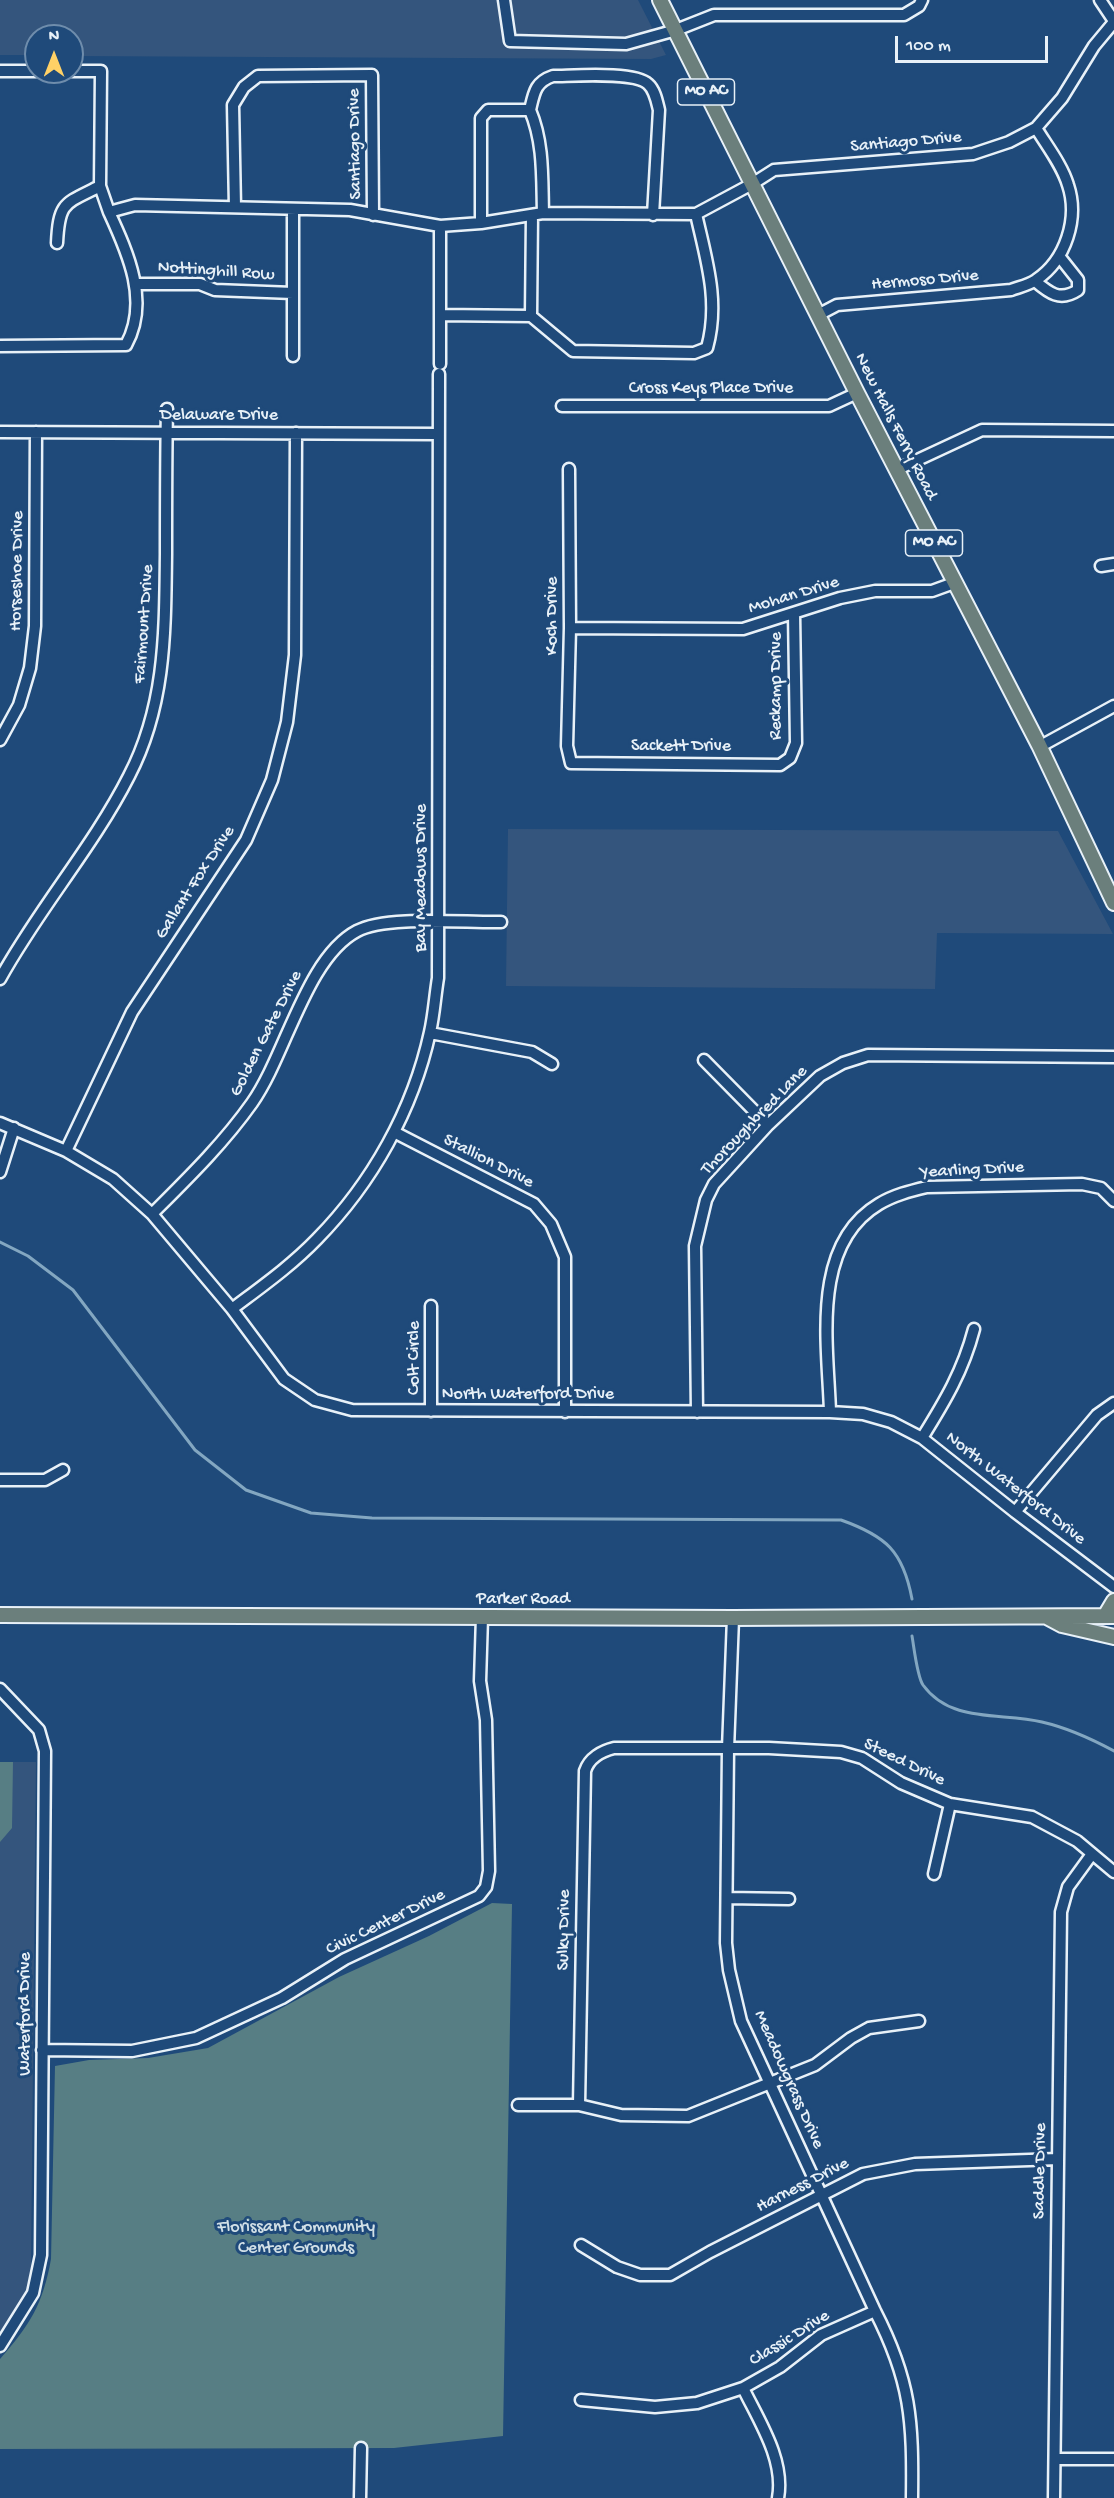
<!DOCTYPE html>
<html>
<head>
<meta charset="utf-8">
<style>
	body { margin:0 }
	#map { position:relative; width:1114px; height:2498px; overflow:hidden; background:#1f4a7a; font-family:"Gochi Hand",sans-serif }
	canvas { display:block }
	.north { position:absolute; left:24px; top:24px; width:60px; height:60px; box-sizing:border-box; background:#1f4a7a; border:2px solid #6f8dac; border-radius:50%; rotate:0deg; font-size:16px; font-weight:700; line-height:24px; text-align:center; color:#e8f1f8 }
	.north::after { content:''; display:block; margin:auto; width:21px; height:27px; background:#ffd166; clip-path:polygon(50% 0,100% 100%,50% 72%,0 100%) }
	.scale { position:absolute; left:895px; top:36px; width:153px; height:27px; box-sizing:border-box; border:3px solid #e8f1f8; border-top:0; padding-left:8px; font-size:18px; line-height:21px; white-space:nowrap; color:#e8f1f8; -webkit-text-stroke:4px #1f4a7a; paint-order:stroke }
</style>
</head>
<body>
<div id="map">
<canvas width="1114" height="2498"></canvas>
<div class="north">N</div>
<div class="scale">100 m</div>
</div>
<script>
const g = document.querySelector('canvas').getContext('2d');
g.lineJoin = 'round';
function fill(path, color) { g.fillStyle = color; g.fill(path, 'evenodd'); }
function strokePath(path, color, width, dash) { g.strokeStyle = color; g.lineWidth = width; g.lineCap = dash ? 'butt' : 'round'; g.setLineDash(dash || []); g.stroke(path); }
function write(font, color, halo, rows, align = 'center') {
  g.font = font + ' "Gochi Hand",sans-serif'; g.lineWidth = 6; g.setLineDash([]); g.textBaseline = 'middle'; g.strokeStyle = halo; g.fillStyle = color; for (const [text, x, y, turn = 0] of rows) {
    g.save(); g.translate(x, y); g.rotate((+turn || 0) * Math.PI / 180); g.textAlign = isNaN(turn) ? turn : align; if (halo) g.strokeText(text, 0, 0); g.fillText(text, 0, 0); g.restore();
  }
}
fill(new Path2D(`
	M0,0H638L666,55L651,59L72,56V36H36V55H0Z
	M508,829L1058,831L1113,934L937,933L935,989L506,986Z
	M0,1762H36L31,2266L27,2288L19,2306L0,2334Z`), '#34557d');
fill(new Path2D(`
	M0,1762H13L12,1828L0,1842Z
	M492,1903L512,1904L503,2436L394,2448L0,2449V2359C30,2325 43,2304 51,2259L55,2066L89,2060L148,2058L208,2048L339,1977L429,1936Z`), '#577e84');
strokePath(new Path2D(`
	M0,1242L28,1256L73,1290L195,1450L246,1490L311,1513L372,1518L841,1520C886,1536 903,1551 912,1599
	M912,1636C914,1647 917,1676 923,1685C951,1724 1002,1712 1042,1722C1068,1728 1090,1738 1114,1751`), '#83a7c1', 3);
const minor = new Path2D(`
	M504,0L510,41L626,44L676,30L714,15H904L919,6L922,0
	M1100,0L1114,21
	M0,71H36
	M530,110C544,143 542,178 543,213
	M100,186L109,212L135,205L350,210L440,226L481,223L543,213L696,214L752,184L774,170L973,154L1009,142L1036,128L1062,98L1094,46L1114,22
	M235,207L233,105L244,87L258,76L372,75L373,215
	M481,223V118L488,110H530C534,93 535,82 553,76C572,76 635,71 648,84C655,90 657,102 659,110L653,215
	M440,226V364
	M57,243C59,201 65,204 100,186L101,71H72
	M1035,281C1049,293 1060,302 1078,290V280L1059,256
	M136,284H200L215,290L293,293
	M440,315L531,316L573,351L694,353L707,348C720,301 706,259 696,214
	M818,315L837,305L1011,290C1019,287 1029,285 1036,280C1066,260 1079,218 1068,185C1062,165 1047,146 1036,128
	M531,316L532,215
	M0,346L126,345C150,302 128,253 109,212
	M293,356V209
	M562,406H829L857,393
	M0,432L438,434
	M569,469L570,628L567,746L571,763L780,765L790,758L796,743L794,613
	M896,470L982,430L1114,431
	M1101,566L1114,564
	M570,628L743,629L840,598L875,591H932L954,583
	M0,740L19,705L30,668L35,626L36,432
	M1039,747L1114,706
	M0,979C39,908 93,847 129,776C166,705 165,631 166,554C166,506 166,457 167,409
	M430,1033L532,1052L552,1064
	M704,1060L768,1125
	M0,1123L66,1151L113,1179L152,1214L232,1309L284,1379L315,1400L352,1410L830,1412L863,1414L891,1422L922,1438L1015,1512L1114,1587
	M394,1132L534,1204L551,1224L565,1257V1412
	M66,1151L132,1012L246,840L272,780L287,722L295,655L296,433
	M0,1172L14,1128
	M152,1214C187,1179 223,1144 252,1103C286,1055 306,958 357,931C386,915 466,923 501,922
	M431,1306V1411
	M232,1309C261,1287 291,1266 317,1239C372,1183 413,1110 430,1032C434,1015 435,996 438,978L439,374
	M697,1412L695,1246L706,1200L714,1184L768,1125L820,1076L843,1063L868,1055L1114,1057
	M830,1412C828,1345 810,1245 879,1204C894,1195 910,1191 927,1187L1082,1184L1101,1188L1114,1201
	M922,1438C945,1401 963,1371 974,1329
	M0,1480H45L63,1470
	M1015,1512L1097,1415L1114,1403
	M733,1618L728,1749L726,1943L729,1970L741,2021L875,2311C911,2381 913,2421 912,2498
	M0,1689L39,1730L45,1751L41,2255L33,2293L0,2346
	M934,1874L950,1804
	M727,1898L789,1899
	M42,2050L132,2051L196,2038L282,1998L345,1959L479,1896L486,1887L489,1871L486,1720L480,1681L482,1617
	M518,2105H579L621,2115L688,2116L815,2065L851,2038L869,2028L919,2021
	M579,2105L585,1771C589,1758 602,1751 614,1748H769L841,1752L862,1758L901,1783L950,1804L1032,1817L1077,1841L1114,1872
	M581,2245L617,2267L640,2275H670L710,2252L863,2174L915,2164L1058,2159
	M743,2388C759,2421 785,2460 778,2498
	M581,2400L655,2407L697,2403L743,2388L780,2367L821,2335L875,2311
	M1055,2459H1114
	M360,2498L361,2448
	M1054,2498L1061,1912L1068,1887L1092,1854`);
const major = new Path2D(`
	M660,0L857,393L1039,745L1114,903
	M0,1615L733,1618L1114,1616
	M1105,1616L1114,1601
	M1047,1617L1062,1625L1114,1637`);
strokePath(minor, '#e8f1f8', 15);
strokePath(major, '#e8f1f8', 18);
strokePath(minor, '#1f4a7a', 10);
strokePath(major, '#6b7f7c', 14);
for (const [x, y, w] of [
	[706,92,57],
	[934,543,57]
]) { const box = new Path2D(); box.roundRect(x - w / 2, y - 13, w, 26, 4.5); g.fillStyle = '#1f4a7a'; g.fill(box); strokePath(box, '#e8f1f8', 1.5); }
write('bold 16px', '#e8f1f8', null, [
	["MO AC",706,92],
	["MO AC",934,543]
]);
write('18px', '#e8f1f8', '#1f4a7a', [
	["Santiago Drive",906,143,-5],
	["Santiago Drive",356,144,-91],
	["Nottinghill Row",216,272,4],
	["Hermoso Drive",925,281,-5],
	["Cross Keys Place Drive",711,389],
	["Delaware Drive",219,416],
	["New Halls Ferry Road",895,427,63],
	["Horseshoe Drive",18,571,-89],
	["Mohan Drive",794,596,-17],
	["Koch Drive",553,616,-90],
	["Fairmount Drive",145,624,-86],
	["Reckamp Drive",777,686,-90],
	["Sackett Drive",681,747],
	["Bay Meadows Drive",422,878,-90],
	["Gallant Fox Drive",196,883,-57],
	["Golden Gate Drive",267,1034,-63],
	["Thoroughbred Lane",755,1121,-46],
	["Stallion Drive",488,1162,27],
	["Yearling Drive",972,1171,-3],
	["Colt Circle",415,1358,-90],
	["North Waterford Drive",528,1395],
	["North Waterford Drive",1015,1489,38],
	["Parker Road",523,1600],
	["Steed Drive",904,1763,26],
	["Civic Center Drive",386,1923,-26],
	["Sulky Drive",565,1930,-89],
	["Waterford Drive",26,2014,-90],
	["Meadowgrass Drive",788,2080,66],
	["Saddle Drive",1041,2171,-89],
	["Harness Drive",803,2186,-27],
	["Classic Drive",790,2339,-32]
]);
write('18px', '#d2e0e7', '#1f4a7a', [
	["Florissant Community",296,2228],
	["Center Grounds",296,2249]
]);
</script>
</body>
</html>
